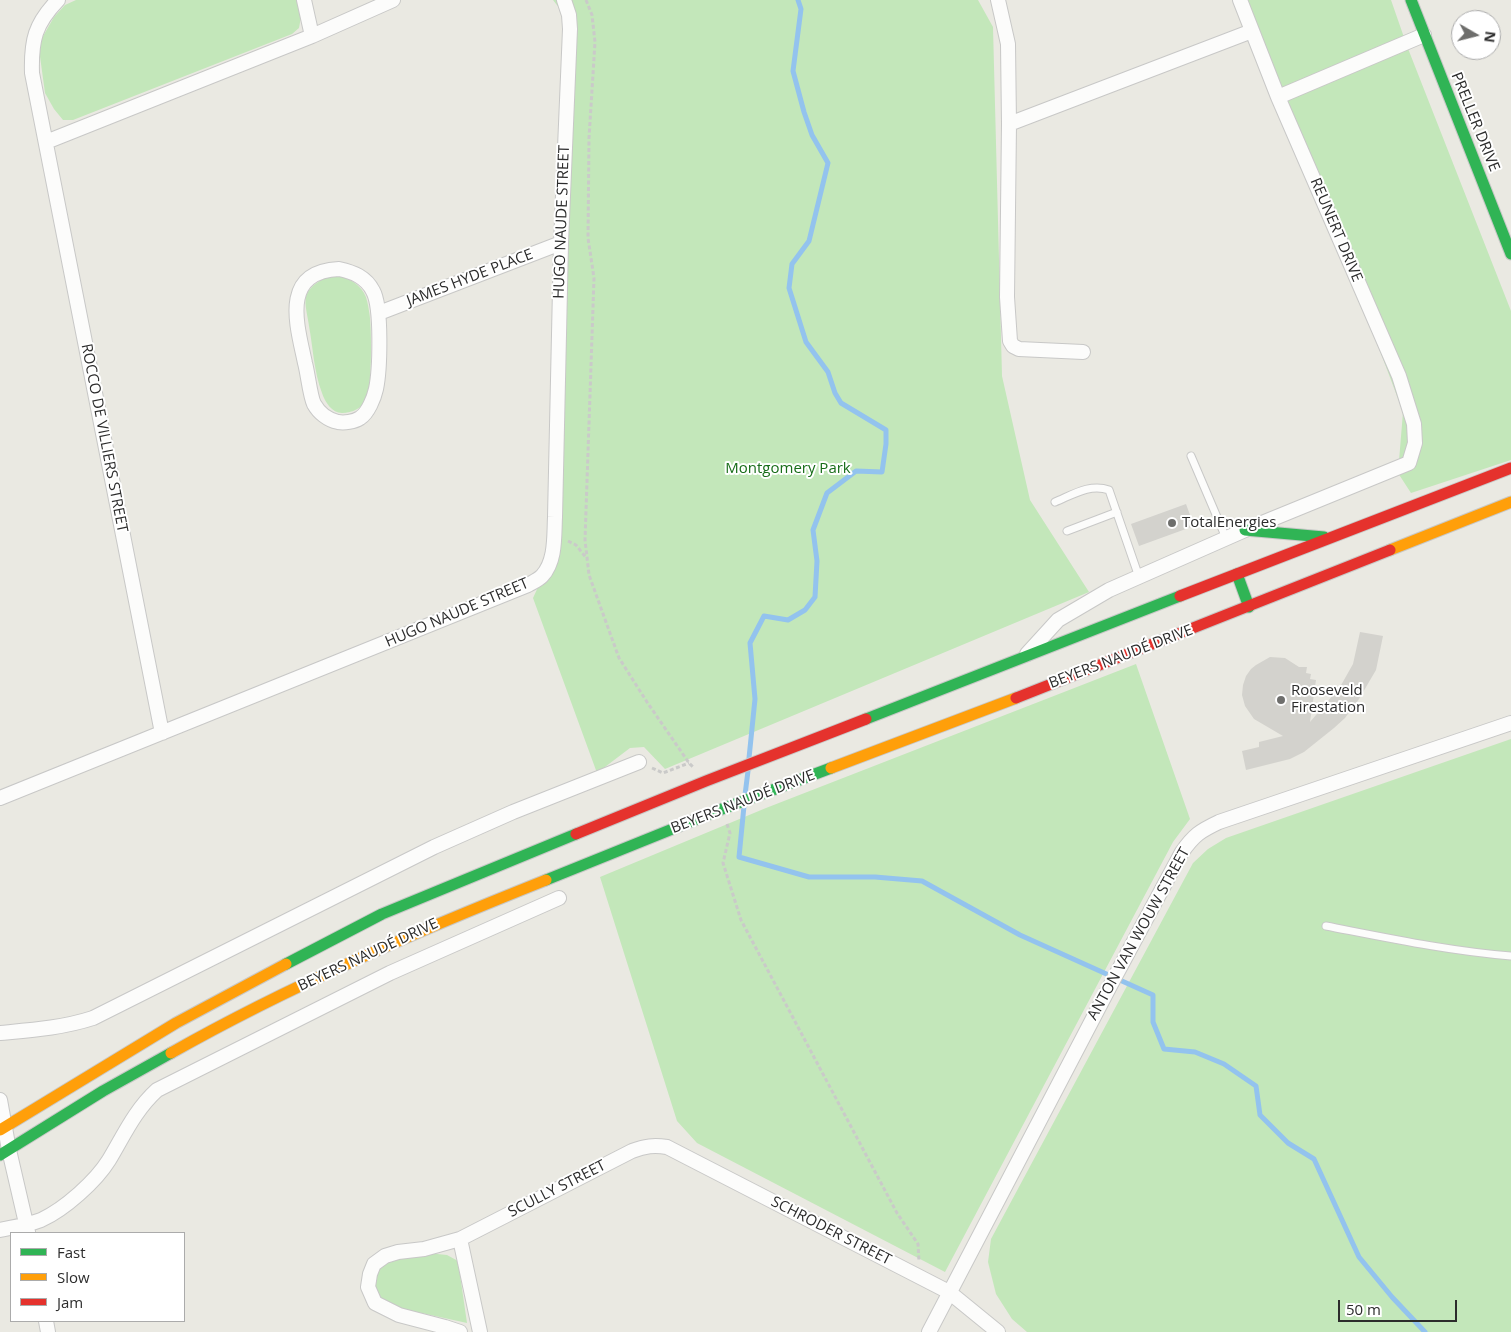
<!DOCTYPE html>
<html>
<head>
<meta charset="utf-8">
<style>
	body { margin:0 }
	#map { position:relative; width:1511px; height:1332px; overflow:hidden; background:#eae9e2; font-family:"Open Sans",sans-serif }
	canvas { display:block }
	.legend { position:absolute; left:10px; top:1232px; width:175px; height:90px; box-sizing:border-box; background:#fff; border:1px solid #ababab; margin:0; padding:6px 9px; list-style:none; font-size:15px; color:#2c2c2c }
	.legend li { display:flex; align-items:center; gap:10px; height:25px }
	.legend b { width:25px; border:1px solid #ababab }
	.north { position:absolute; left:1451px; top:10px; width:50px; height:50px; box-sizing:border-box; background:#fff; border:1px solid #ababab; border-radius:50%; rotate:98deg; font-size:14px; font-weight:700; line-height:20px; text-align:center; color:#2c2c2c }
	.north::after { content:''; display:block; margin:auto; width:18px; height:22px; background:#6e6e6c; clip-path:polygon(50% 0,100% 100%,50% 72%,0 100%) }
	.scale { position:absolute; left:1338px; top:1300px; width:119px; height:22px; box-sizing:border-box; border:2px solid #2c2c2c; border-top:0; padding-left:6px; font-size:15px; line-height:18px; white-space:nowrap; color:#2c2c2c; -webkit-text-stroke:4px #fff; paint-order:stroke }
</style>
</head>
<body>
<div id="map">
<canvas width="1511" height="1332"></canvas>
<ul class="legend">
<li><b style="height:6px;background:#30b455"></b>Fast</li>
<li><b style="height:6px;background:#ff9f0a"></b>Slow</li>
<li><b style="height:6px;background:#e5322d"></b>Jam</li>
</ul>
<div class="north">N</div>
<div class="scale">50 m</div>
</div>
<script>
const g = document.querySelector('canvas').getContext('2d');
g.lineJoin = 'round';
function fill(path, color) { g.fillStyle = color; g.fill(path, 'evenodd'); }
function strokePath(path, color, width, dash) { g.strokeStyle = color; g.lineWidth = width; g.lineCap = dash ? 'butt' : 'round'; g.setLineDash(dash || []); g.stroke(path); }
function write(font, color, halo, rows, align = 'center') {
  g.font = font + ' "Open Sans",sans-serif'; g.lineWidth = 4; g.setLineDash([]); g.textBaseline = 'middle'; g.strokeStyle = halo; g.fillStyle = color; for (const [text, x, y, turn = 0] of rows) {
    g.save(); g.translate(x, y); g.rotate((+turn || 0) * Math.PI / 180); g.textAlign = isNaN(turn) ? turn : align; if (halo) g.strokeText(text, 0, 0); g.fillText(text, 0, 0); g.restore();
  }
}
fill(new Path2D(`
	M76,0H296C303,8 301,18 299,28L292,34L73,120H63L54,109L45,93L39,49L42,38L54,17L65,5Z
	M553,0H978L993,27L1002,376L1030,500L1089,592L665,769L644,747L630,748L597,773L533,598L557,546L573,26Z
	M1246,0H1391L1407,46L1511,311V460L1411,493L1398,473L1403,412L1283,93Z
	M332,275C345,277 357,281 364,293C367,298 368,305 369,311C372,325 372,387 367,398C363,408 352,413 342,413C332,413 325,402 322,393C314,372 313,348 309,326C308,317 304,304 306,296C310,285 322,279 332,275Z
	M1136,664L1190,819L1173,842L945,1272L697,1143L677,1121L600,877L766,808Z
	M1511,739V1332H1027L1012,1319L996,1294L988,1262L991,1239L1193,863L1208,849L1226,838Z
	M417,1252L447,1255L458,1261L467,1323L394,1307L382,1302L376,1289V1276L382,1264Z`), '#c3e7ba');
strokePath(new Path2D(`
	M749,758L755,699L750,643L764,616L788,620L805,610L815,597L817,561L813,530L827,493L856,471L882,472L886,444V430L841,403L835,393L828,372L806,342L789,288L792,264L809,241L828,163L812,135L804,112L793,71L801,9L798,0
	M745,795L748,771
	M744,806L739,857L809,877H875L922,881L1020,935L1153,995V1022L1164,1049L1195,1052L1224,1064L1256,1086L1260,1115L1288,1143L1314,1159L1359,1257L1392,1297L1425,1332`), '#93c3ee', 5);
fill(new Path2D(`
	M1186,504L1194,526L1139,546L1131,524Z
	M1360,632L1383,636L1376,670L1359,699L1345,718L1334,728L1304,752L1290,759L1246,770L1242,751L1259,747V742L1283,736L1254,719L1245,706L1242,695L1243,685L1246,676L1251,669L1256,665L1270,657L1285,658L1299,667H1307L1306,673L1311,674L1310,679L1316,680L1310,722L1340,687L1353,664Z`), '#d3d2cd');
const lane = new Path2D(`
	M1191,456L1226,538
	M1055,502C1072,495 1090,483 1109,490L1139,577
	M1067,531L1117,512
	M1326,926C1388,938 1449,951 1511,956`);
const street = new Path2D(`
	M58,0C35,24 31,40 32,73L162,733
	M304,0L312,36
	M998,0L1008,44L1009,124
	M1278,97L1424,35
	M46,142L312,36L393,0
	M339,269C353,272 366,277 373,291C382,307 380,370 376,389C374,398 368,413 360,418C354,422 344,423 338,422C328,420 319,413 314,404C310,396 308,374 305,363C297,325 280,272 339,269Z
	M379,313L561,243
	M1083,352L1019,349L1013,346L1010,341L1007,297L1009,124L1252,31
	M1027,654L1058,620L1109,590L1245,530L1409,463L1415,443L1414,424L1399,376L1278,97L1240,0
	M0,798L528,585C533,582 538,580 542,576C556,561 554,536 555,517L561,243L570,29L569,15L564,0
	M0,1033C32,1030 62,1028 93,1018L434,847L513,812L639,762
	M0,1100L9,1150L28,1232
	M0,1230C14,1227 28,1225 41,1220C65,1209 96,1181 109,1160C124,1135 135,1110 157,1090L390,973L559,898
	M460,1239L480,1332
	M46,1321L48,1332
	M460,1332L445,1327L399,1315L375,1303L368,1287L370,1274L374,1264L385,1256L398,1252L424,1249L460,1239L632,1151C645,1146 654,1145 667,1147L949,1292L998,1332
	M929,1332L1110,986L1182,852C1194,835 1200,831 1219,822L1511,723`);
const fast = new Path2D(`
	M1411,0L1511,254
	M1245,530L1324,537
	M1237,574L1249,607
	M866,719L1180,596
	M546,880L722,809L831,768
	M286,964L382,914L576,834
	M0,1155L103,1091L171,1053`);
const slow = new Path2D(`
	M1390,550L1511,502
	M831,768L1016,698
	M171,1053C291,985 418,931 546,880
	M0,1130L176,1023L286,964`);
const jam = new Path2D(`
	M1180,596L1511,468
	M1016,698L1390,550
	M576,834L706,781L866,719`);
strokePath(lane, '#c8c8c7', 9);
strokePath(street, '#c8c8c7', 16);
strokePath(fast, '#c8c8c7', 13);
strokePath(slow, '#c8c8c7', 13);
strokePath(jam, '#c8c8c7', 13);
strokePath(new Path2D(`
	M586,0L592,15L595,42L589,138L588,238L594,278L585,540L589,575L619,658L647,702L689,763L694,768
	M568,541L576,545L587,559
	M652,768L663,773L689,763
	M727,824L730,833L723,863L741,920L897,1213L918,1244L919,1261`), '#cacac9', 3, [4, 2.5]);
strokePath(lane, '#fcfcfb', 7);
strokePath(street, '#fcfcfb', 14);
strokePath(fast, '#30b455', 11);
strokePath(slow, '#ff9f0a', 11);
strokePath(jam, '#e5322d', 11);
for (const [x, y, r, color] of [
	[1172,523,5,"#6e6e6c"],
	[1281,700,5,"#6e6e6c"]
]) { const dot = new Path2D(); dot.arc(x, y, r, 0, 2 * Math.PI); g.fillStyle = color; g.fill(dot); strokePath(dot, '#fff', 2); }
write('15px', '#2c2c2c', '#fff', [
	["PRELLER DRIVE",1475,122,68],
	["HUGO NAUDE STREET",562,222,-88],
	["REUNERT DRIVE",1336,230,67],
	["JAMES HYDE PLACE",470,278,-21],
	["ROCCO DE VILLIERS STREET",104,438,79],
	["HUGO NAUDE STREET",457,613,-23],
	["BEYERS NAUDÉ DRIVE",1121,657,-21],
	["BEYERS NAUDÉ DRIVE",743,802,-21],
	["ANTON VAN WOUW STREET",1139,934,-61],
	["BEYERS NAUDÉ DRIVE",368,955,-25],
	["SCULLY STREET",557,1189,-27],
	["SCHRODER STREET",831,1231,27]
]);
write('15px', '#186d19', '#fff', [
	["Montgomery Park",788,469]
]);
write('15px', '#2c2c2c', '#fff', [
	["TotalEnergies",1182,523],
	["Rooseveld",1291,691],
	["Firestation",1291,708]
], 'left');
</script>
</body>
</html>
